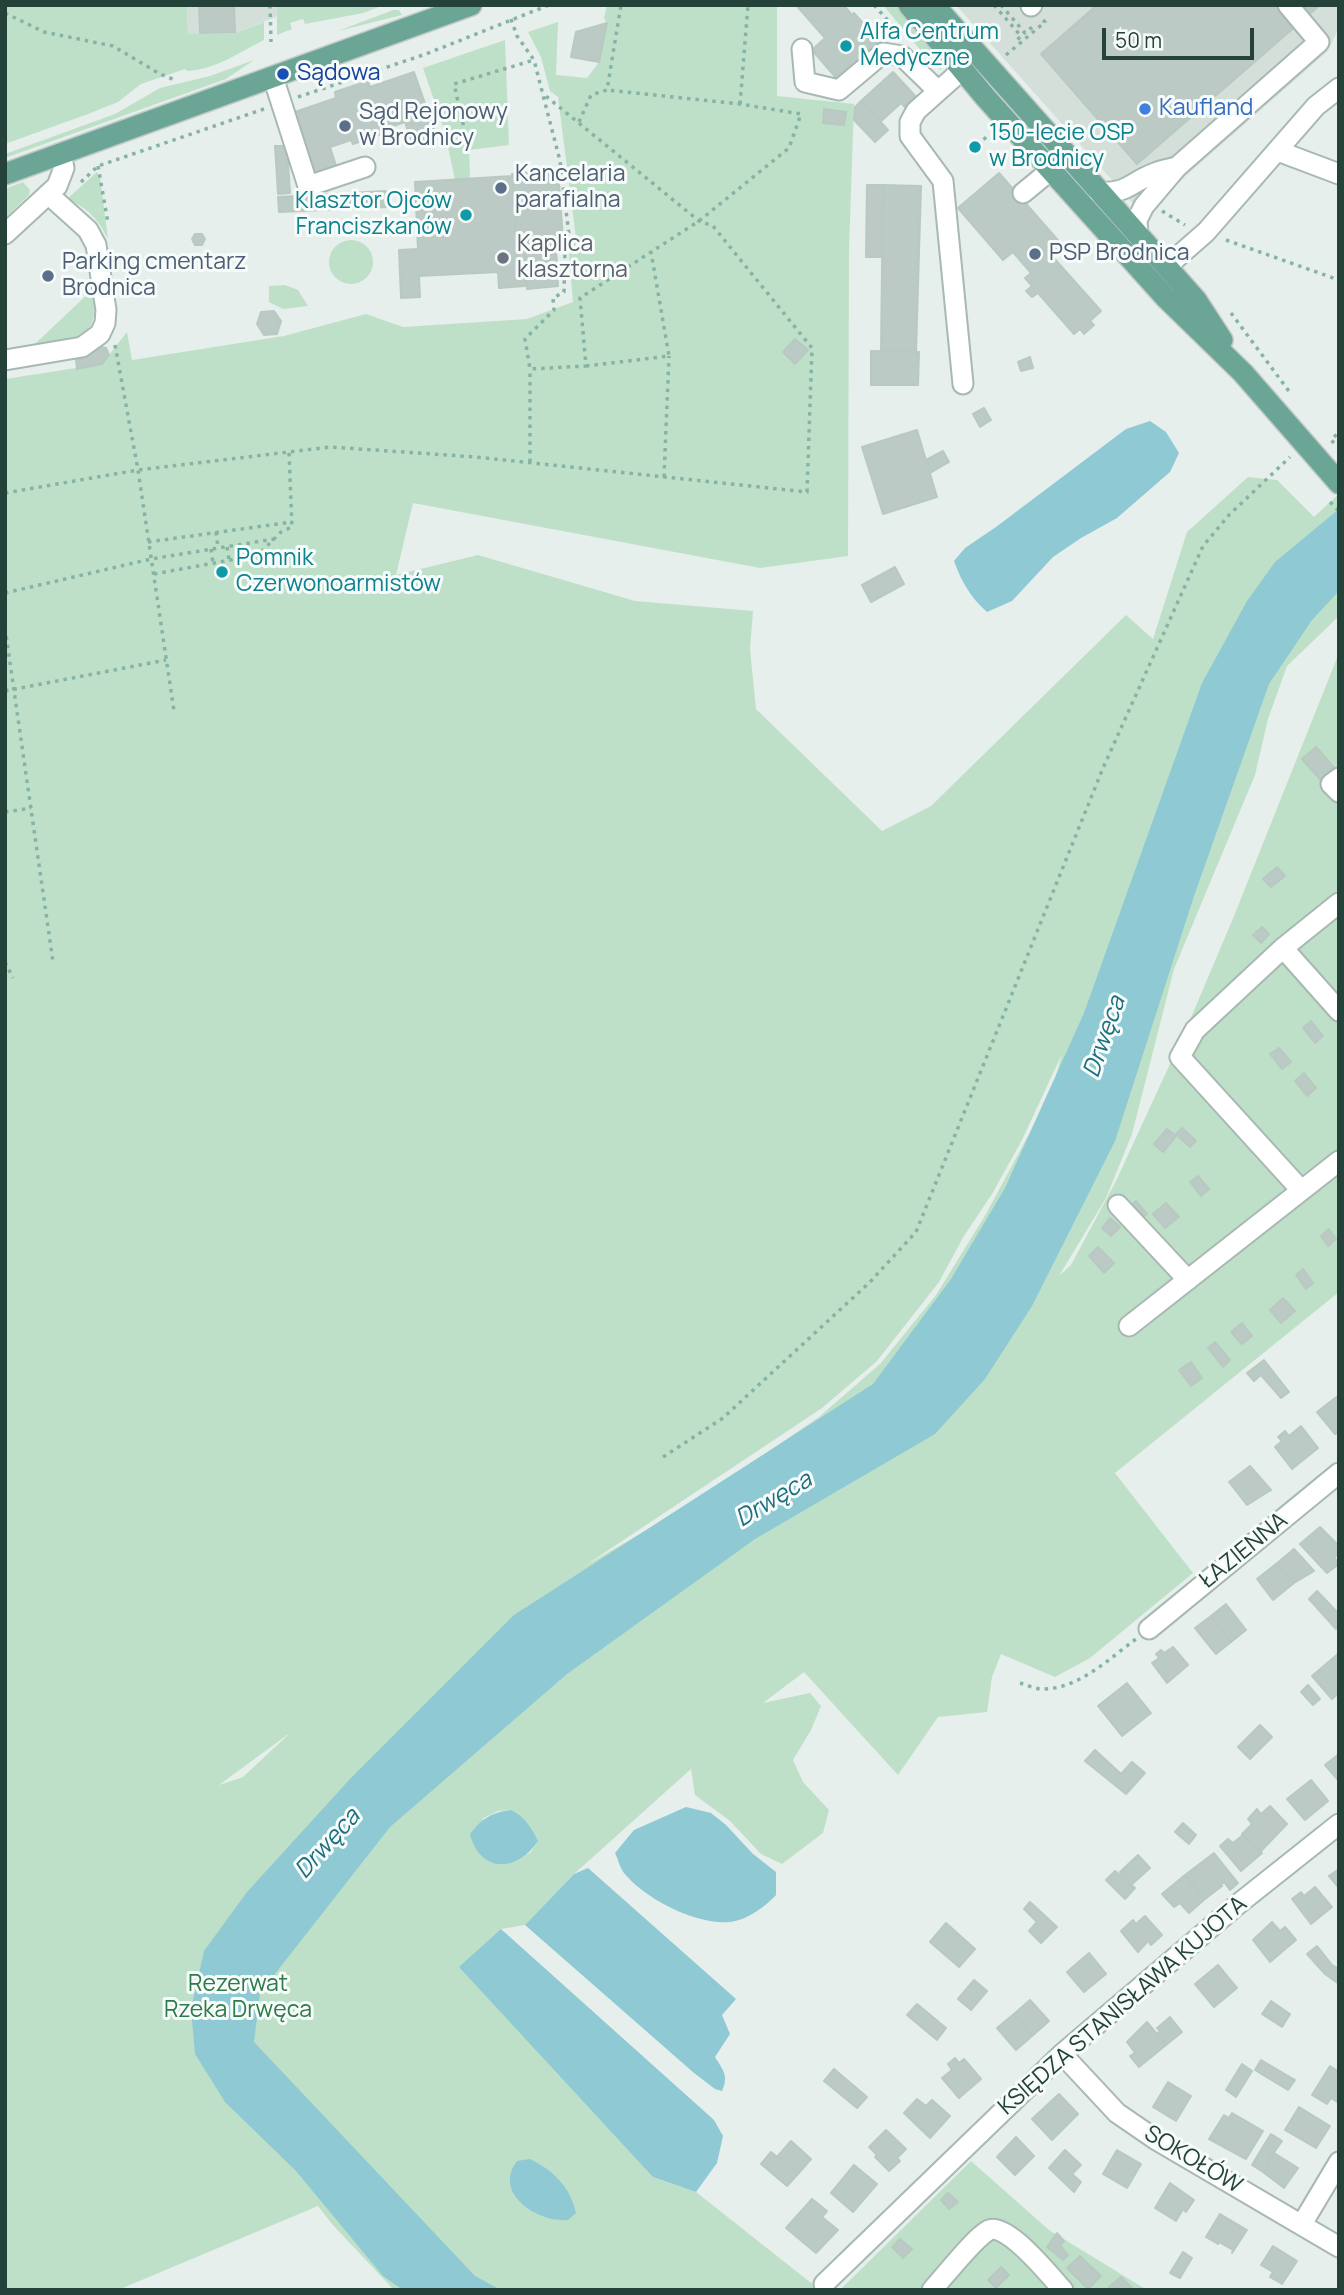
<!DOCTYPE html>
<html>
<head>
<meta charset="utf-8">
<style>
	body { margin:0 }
	#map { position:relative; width:1344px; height:2295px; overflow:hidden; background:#e6efeb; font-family:Manrope,sans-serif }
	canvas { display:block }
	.frame { position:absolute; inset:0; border:7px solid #24423a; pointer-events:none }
	.scale { position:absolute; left:1102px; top:28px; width:152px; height:32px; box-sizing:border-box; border:4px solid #24423a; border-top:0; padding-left:9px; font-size:21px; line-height:24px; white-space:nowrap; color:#24423a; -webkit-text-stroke:5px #f7fbf9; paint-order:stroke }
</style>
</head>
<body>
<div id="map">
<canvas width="1344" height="2295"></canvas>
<div class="frame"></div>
<div class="scale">50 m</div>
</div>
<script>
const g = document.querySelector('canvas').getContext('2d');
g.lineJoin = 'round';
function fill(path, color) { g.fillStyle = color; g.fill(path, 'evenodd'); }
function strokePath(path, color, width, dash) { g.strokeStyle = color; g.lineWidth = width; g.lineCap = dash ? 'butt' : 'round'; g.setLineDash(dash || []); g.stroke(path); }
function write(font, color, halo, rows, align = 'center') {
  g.font = font + ' Manrope,sans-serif'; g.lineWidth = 6; g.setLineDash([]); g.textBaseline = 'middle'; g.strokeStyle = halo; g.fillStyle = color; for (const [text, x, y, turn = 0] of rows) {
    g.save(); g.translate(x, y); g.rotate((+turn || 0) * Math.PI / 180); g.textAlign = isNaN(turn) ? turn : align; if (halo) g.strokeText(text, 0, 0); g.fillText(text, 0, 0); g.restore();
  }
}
fill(new Path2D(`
	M187,5H277L278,16L236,33L188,34Z
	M956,5H1339V27L1328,51L1158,200L1145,217Z`), '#d4dfda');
fill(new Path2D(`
	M5,5H187L188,34L236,33L264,22V40C238,53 217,69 187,71L185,69L141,84L118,102L88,114L5,144Z
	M277,5H384L363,13L305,24L303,19L290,23L292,29L277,35Z
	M607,5H777V96L854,104L849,249L848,556L760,568L413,503L396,575L478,555L635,601L753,611L750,649L756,709L882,831L931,806L1126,615L1153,639L1187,532L1248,477L1277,480L1314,517L1339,494V616L1287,666L1268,719L1255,775L1174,969L1132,1134L1106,1198L1059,1276L1071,1265L1116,1181L1187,1027L1234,916L1339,653V1292L1115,1473L1193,1573L1090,1658L1055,1677L1001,1654L992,1677L987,1712L938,1717L898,1775L804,1672L763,1703L810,1693L821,1706L811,1730L793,1760L803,1782L829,1810L823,1833L782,1864L761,1854L730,1821L695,1795L691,1769L574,1874L525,1925L501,1929L653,2177L696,2192L820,2290H394L332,2224L318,2206L118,2290H5V379L102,364L127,332L132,360L284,336L366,314L403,327L527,319L573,302L569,255L576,238L558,97L550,91L541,57L528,32L558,22L556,75L587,78L599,62L607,23L604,18ZM1062,1054L1051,1093L986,1214L936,1295L880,1364L819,1417L691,1504L583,1567L822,1408L877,1361L939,1282L964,1236L992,1194L1022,1140ZM288,1735L243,1777L219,1785L287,1735ZM511,1810L538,1841L531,1852L516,1861L482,1819L498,1811Z
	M883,5H898L942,61L941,70L927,58Z
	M393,10H399L402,15L338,31Z
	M505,40L509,145L469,150L470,178L455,180L445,132L423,68Z
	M254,60L226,79L5,158V154L115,114L160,88L210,76Z
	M97,172L100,177L108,239C98,219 88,208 67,199Z
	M23,182L30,190L29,195L5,218V189Z
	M329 262a22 22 0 1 1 44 0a22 22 0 1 1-44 0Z
	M285,285L298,290L308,306L283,309L269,302V286Z
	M94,288C99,339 81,341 35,344Z
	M971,2161L1049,2230L1147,2290H840Z`), '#bfe0c8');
fill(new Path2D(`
	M1150,421L1166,432L1179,453L1170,472L1117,518L1081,538L1053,557L1012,601L987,612C971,598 961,581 954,561L965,548L996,527L1126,429Z
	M1339,509V591L1312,620L1269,684L1194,896L1115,1141L1032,1306L985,1379L935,1434L755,1539L567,1674L390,1827L260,1993L254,2042L475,2276L501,2290H403L383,2276L296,2171L225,2102L195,2054L191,2009L204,1951L247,1892L350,1779L514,1615L873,1384L951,1279L1005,1188L1084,1013L1202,683L1247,601L1275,562Z
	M686,1807L711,1813L726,1825L753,1854L776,1872V1895C765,1907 747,1920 730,1922C696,1925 645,1899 624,1873C620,1868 618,1859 615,1853L634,1830Z
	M511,1810C525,1817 531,1827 538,1841C518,1872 480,1874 470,1834C481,1819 492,1812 511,1810Z
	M588,1868L736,1999L722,2015L730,2034L715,2057C723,2070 729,2076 722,2091L715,2089L694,2073L525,1925L574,1874Z
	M501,1929L714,2120L723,2136L717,2163L696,2192L653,2177L459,1967Z
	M530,2159C553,2170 571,2188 576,2213L568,2220C538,2223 492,2193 517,2161Z`), '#8ec9d4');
const building = new Path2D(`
	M199,5H234L235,32L200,33Z
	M796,5H844L852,15L854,13L880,42L837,79L812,50L825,38Z
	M1097,5H1320L1137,164L1041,54Z
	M607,23L599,62L571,57L576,32Z
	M414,72L436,135L412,143L405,122L384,129L385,133L353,144L351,140L330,147L337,169L314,177L292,113L336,98L335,92L368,81L370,87Z
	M893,72L919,100L908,110L901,103L880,122L861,101Z
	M861,101L888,130L875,142L854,120L855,107Z
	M824,109L846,112L844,125L823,123Z
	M275,146H287L290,193L278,194Z
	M558,169L563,241L556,246L558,286L527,289L524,252H517L512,174Z
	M999,173L1063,246L1052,256L1101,311L1090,321L1094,325L1084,334L1080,329L1074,334L1038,293L1032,297L1026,291L1032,286L1025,278L1031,273L1013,252L1003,260L958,208Z
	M512,176L517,252H524L525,286L499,288L498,272L419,276L420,297L401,298L399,250L418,249L415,182Z
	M867,185H883L882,257H866Z
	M883,185L921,186L916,352H881Z
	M386,191L387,207L279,212L278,197Z
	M195,234H202L205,239L202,245H195L192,239Z
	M274,311L281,321L277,334L264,335L257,324L261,312Z
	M795,339L808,350L795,364L783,352Z
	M98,346L106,348L109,355L102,364L77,369L76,360L87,358V354Z
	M871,351L919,352L918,385H871Z
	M1030,357L1033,368L1021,371L1018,362Z
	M984,408L991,420L980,427L973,414Z
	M917,430L937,497L883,514L862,447Z
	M943,451L949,462L930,473L926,460Z
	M895,567L904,584L871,602L862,585Z
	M1316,747L1338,772L1325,785L1302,759Z
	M1277,867L1285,876L1271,887L1263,879Z
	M1262,927L1269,934L1261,943L1253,935Z
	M1311,1021L1323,1036L1315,1043L1303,1028Z
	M1279,1048L1291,1062L1282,1069L1270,1054Z
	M1304,1073L1316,1088L1307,1096L1295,1081Z
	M1182,1128L1196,1141L1190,1147L1176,1134Z
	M1167,1129L1176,1136L1163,1152L1154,1144Z
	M1198,1176L1209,1189L1201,1196L1190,1182Z
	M1136,1201L1147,1214L1139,1220L1129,1207Z
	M1166,1203L1179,1217L1165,1228L1153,1214Z
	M1110,1218L1120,1227L1111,1236L1102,1228Z
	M1329,1229L1336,1239L1328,1246L1321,1236Z
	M1098,1247L1114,1263L1104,1273L1089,1256Z
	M1303,1269L1313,1283L1306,1289L1296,1275Z
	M1283,1298L1295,1311L1281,1323L1270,1310Z
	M1242,1323L1252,1336L1242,1344L1231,1332Z
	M1215,1342L1230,1360L1223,1367L1208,1348Z
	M1264,1360L1289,1392L1281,1398L1261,1375L1254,1381L1247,1373Z
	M1191,1362L1202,1378L1191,1386L1179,1370Z
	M1339,1395V1432L1335,1434L1317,1412Z
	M1301,1426L1318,1448L1292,1469L1275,1447L1282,1441L1278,1437L1285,1431L1289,1436Z
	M1250,1466L1271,1490L1247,1505L1229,1482Z
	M1320,1527L1339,1546V1554L1334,1557L1339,1564L1327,1573L1300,1544Z
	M1294,1549L1314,1571L1294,1583L1276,1564Z
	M1276,1564L1294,1583L1273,1600L1257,1579Z
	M1317,1591L1339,1614V1626L1336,1629L1309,1599Z
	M1226,1604L1246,1630L1231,1642L1211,1616Z
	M1211,1616L1231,1642L1216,1654L1195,1628Z
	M1173,1647L1188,1665L1167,1683L1152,1663L1159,1658L1156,1654L1161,1650L1164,1653Z
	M1339,1653V1693L1332,1699L1312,1676Z
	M1127,1683L1151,1713L1122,1736L1098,1706Z
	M1308,1685L1320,1699L1313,1705L1301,1692Z
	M1260,1725L1272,1737L1250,1759L1238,1747Z
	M1095,1750L1121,1774L1132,1762L1145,1773L1126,1794L1085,1761Z
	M1339,1754V1781L1325,1765Z
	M1311,1780L1328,1801L1305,1820L1287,1799Z
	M1270,1806L1287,1824L1260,1852L1242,1834L1252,1824L1248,1819L1257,1809L1261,1814Z
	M1183,1823L1196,1835L1189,1844L1175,1832Z
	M1243,1835L1262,1853L1241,1871L1220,1846L1228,1839L1233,1843Z
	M1214,1853L1238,1883L1230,1890L1224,1882L1221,1885L1222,1886L1205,1899L1185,1875Z
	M1138,1855L1150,1868L1131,1885L1120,1872Z
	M1339,1869V1888L1329,1876Z
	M1115,1871L1135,1888L1125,1899L1106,1880Z
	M1185,1875L1205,1899L1189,1913L1180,1903L1174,1907L1162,1894Z
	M1315,1887L1332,1907L1311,1924L1292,1899L1301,1892L1304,1896Z
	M1030,1902L1057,1927L1041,1943L1029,1931L1037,1922L1024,1909Z
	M1145,1916L1162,1935L1151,1945L1148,1941L1138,1952L1121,1931L1133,1920L1136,1924Z
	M1272,1922L1280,1931L1285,1927L1296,1940L1270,1962L1253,1940Z
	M946,1923L975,1949L959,1967L930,1942Z
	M1317,1946L1332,1965L1325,1974L1307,1954Z
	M1089,1953L1106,1974L1084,1992L1067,1972Z
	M1218,1965L1237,1988L1214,2007L1195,1984Z
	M1332,1965L1339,1969V1984L1325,1974Z
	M974,1980L987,1991L971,2010L958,1999Z
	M1030,2000L1049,2021L1032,2036L1014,2014Z
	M1271,2001L1290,2014L1282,2027L1262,2014Z
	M917,2004L946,2028L937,2040L907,2015Z
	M1014,2014L1032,2036L1016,2050L997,2028Z
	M1170,2017L1182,2032L1166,2045L1157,2034L1160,2031L1157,2028Z
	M1147,2022L1166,2045L1139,2067L1130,2056L1135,2053L1127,2042Z
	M955,2058L959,2063L964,2059L981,2079L959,2098L942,2078L952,2070L948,2064Z
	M1261,2060L1295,2080L1288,2090L1255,2070Z
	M1242,2064L1252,2071L1236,2097L1226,2090Z
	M1330,2066L1339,2072V2103L1331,2098L1327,2104L1312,2095Z
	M834,2069L867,2097L857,2108L824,2081Z
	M1168,2082L1191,2096L1176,2121L1153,2107Z
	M1059,2094L1078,2114L1052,2140L1032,2119Z
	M917,2099L926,2106L932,2100L950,2116L930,2138L904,2113Z
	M1299,2107L1330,2126L1316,2148L1285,2130Z
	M1232,2113L1263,2131L1246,2159L1209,2139L1224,2115L1229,2118Z
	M886,2130L906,2149L897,2158L900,2161L889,2171L875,2157L877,2155L869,2147Z
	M1271,2134L1282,2141L1275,2151L1264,2145Z
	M1016,2137L1034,2156L1015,2175L997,2157Z
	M791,2141L811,2159L798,2174L777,2157Z
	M1264,2145L1275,2151L1263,2172L1252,2165Z
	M1065,2150L1081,2165L1072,2174L1081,2182L1074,2192L1049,2168Z
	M1117,2150L1141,2164L1127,2188L1103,2174Z
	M771,2152L798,2174L787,2186L761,2164Z
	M1274,2153L1298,2168L1284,2188L1263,2172Z
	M854,2165L877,2184L853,2212L831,2193Z
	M1170,2183L1194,2200L1186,2212L1183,2209L1176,2221L1155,2208Z
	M948,2193L958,2202L949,2209L941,2200Z
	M812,2199L827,2211L822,2217L838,2230L816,2253L786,2228Z
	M1220,2214L1247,2230L1232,2253L1233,2250L1219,2242L1218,2244L1206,2237Z
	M1057,2233L1064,2241L1060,2245L1068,2255L1063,2260L1047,2247Z
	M900,2239L912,2249L903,2258L892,2247Z
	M1273,2246L1297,2261L1282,2284L1270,2277L1273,2272L1261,2265Z
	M1183,2252L1192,2258L1180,2278L1170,2273Z
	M1080,2256L1101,2276L1088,2289L1067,2268Z
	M1001,2267L1009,2275L996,2288L988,2280Z
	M1121,2277L1132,2288L1130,2290H1112L1109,2287Z`);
fill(building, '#bbcac4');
strokePath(building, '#b8c9c2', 2);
const minor = new Path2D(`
	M1031,6L1032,5
	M802,49L805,82L839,90L883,53L902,56L938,91
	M962,70L916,111L910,122V136L943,181L963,384
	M273,77L308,186L365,167
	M1278,151L1339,174
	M1098,192C1129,194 1130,182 1155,173C1162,170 1169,169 1177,167
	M1023,193L1051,170
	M5,234L57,186L64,168L61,154
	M1138,236L1137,220L1144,206L1177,167L1319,42L1288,5
	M1166,267L1206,232L1316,106L1339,88
	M5,360L82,347L100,334L105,323L106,310L96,245L88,230L48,194
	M1339,778L1331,784L1339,792
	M1283,948L1339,1011
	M1301,1190L1180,1057L1195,1030L1283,948L1339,903
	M1118,1205L1188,1280
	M1129,1326L1339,1161
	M1149,1629L1339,1473
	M1062,2054L1117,2113L1155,2139L1339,2247
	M1302,2224L1339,2162
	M824,2284L1062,2054L1237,1905L1339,1824
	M932,2290C945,2276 974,2238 989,2230C1007,2222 1051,2277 1063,2290`);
const major = new Path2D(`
	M909,5L986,98L1166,298L1243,373L1339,483
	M934,5L1196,300L1222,340
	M5,174L471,5`);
strokePath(minor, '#a8b8b2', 23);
strokePath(major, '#c2cac8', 24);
strokePath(new Path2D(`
	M270,5L271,42
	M874,5L901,35
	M994,5L1021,36L1017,40L1020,43
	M1001,5L1025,33L1035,25
	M5,13L44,32L113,46L160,74L175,80
	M511,19L517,36L534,60L560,161L569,235L565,250L564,292L553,298L554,310L525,339L530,369L586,366L580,298L699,221L789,148L801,114L740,104L607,90
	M1006,55L1045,22L1043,20
	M298,97L426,54L549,5
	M740,104L748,5
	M579,122L591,95L607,90L621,5
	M977,145L990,134
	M469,150L454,84L534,60
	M98,166L108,223
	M81,182L98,166L264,109
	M1162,211L1185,225
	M1226,240L1339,280
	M1231,313L1291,394
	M115,345L138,470L174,711
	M586,366L669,356L651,252
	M1334,443L1331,440L1339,432
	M530,462V369
	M664,477L669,356
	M5,493L138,470L331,447L476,457L807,492L812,348L713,226L699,221L542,93
	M1330,502L1339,511
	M216,532L218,548
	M148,542L292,522
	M227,547L229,560
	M211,549L213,563
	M154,574L258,555L281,532L292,527L289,452
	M5,593L151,559L274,539
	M5,628L53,962
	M5,691L166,660
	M5,812L31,808
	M5,962L13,978
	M663,1457L723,1418L870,1282L916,1232L1103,768L1203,546L1229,515L1290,457
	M1020,1683C1027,1685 1035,1689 1042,1689C1077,1690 1109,1659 1136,1639`), '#86b3a5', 3.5, [3.5, 5]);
strokePath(minor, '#fff', 19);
strokePath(major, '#6aa596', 21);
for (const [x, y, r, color] of [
	[846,46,7,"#0f9aa8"],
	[283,74,7,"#1a4fb4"],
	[1145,109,7,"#3f7fe0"],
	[345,126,7,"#5c6f8a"],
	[975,147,7,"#0f9aa8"],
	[501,188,7,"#5c6f8a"],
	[466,215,7,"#0f9aa8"],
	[1035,254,7,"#5c6f8a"],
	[503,258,7,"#6b7280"],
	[48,276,7,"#5c6f8a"],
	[222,572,7,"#0f9aa8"]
]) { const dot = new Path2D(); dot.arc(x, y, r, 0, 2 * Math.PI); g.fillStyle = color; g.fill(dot); strokePath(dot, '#f7fbf9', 2.5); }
write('23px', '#0d838f', '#f7fbf9', [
	["Alfa Centrum",860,33],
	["Medyczne",860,59],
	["150-lecie OSP",989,134],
	["w Brodnicy",989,160],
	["Klasztor Ojców",452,202,"right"],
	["Franciszkanów",452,228,"right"],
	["Pomnik",236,559],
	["Czerwonoarmistów",236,585]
], 'left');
write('23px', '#164399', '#f7fbf9', [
	["Sądowa",297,74]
], 'left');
write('23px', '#366cbe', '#f7fbf9', [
	["Kaufland",1159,109]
], 'left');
write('23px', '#4e5e75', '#f7fbf9', [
	["Sąd Rejonowy",359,113],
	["w Brodnicy",359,139],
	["Kancelaria",515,175],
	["parafialna",515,201],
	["PSP Brodnica",1049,254],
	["Parking cmentarz",62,263],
	["Brodnica",62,289]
], 'left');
write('23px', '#5b616d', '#f7fbf9', [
	["Kaplica",517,245],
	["klasztorna",517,271]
], 'left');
write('23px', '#24423a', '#f7fbf9', [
	["ŁAZIENNA",1244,1551,-39],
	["KSIĘDZA STANISŁAWA KUJOTA",1123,2006,-41],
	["SOKOŁÓW",1193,2160,31]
]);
write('23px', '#2d7a4b', '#f7fbf9', [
	["Rezerwat",238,1985],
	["Rzeka Drwęca",238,2011]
]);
write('italic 24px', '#1c6f80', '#f7fbf9', [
	["Drwęca",1105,1037,-71],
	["Drwęca",774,1500,-31],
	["Drwęca",328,1844,-48]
]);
</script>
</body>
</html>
